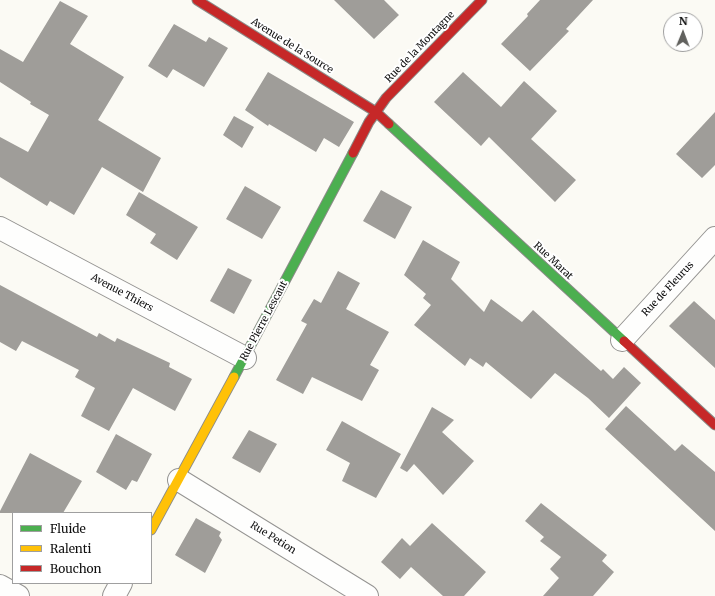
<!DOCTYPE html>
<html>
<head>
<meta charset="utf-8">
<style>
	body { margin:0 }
	#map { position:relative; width:715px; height:596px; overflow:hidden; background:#fbfaf4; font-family:Merriweather,serif }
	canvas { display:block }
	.legend { position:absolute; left:12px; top:512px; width:140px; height:72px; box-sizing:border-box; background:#fff; border:1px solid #9f9f9f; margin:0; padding:5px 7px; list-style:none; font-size:12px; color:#0e0e0e }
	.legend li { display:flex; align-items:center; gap:8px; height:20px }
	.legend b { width:20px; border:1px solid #9f9f9f }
	.north { position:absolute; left:663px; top:12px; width:40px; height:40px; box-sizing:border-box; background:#fff; border:1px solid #9f9f9f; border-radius:50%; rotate:1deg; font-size:11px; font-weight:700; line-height:16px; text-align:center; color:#0e0e0e }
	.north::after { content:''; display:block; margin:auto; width:14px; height:18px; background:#61615e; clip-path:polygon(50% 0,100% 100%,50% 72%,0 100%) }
</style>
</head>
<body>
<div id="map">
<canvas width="715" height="596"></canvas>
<ul class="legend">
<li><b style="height:5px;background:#4caf50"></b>Fluide</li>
<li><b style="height:5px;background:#ffc107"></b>Ralenti</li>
<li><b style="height:5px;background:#c62828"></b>Bouchon</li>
</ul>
<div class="north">N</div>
</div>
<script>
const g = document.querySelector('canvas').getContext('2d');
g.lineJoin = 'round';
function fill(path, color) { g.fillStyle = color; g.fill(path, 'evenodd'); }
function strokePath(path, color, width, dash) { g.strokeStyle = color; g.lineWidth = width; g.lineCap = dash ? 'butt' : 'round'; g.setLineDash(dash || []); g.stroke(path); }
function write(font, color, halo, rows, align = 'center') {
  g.font = font + ' Merriweather,serif'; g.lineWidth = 4; g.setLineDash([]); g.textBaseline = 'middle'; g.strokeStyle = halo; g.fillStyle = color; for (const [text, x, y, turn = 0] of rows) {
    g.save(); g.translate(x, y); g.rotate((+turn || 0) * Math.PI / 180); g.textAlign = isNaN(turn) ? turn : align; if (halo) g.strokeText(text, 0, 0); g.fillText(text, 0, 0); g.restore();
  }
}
fill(new Path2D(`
	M334,0H384L399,15L374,39Z
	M540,0H593L566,29L569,31L530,71L501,44L528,16L527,14Z
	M60,1L88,16L70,44L124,77L98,120L161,158L143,192L102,167L74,215L50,201L47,206L0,177V137L28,152L49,115L30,104L31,102L0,82V49L23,62Z
	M174,24L206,42L209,37L228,48L204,87L173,69L167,78L148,66Z
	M268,72L354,122L339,147L324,138L316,152L269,124L268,126L245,110Z
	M463,72L501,107L524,81L557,111L531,139L576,180L555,202L489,137L481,146L434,102Z
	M715,112V165L702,178L676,154Z
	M234,116L254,127L242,148L223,135Z
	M245,186L281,207L262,239L226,219Z
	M381,190L412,207L395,239L363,221Z
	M139,192L198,227L177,260L150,243L156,234L126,215Z
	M423,240L460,262L451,279L484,312L491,299L522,322L533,310L601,371L603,369L613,379L624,367L641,383L609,418L588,398L555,373L531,399L486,362L483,367L470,358L465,366L414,325L431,305L423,298L426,294L404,275Z
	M228,268L252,280L234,314L210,301Z
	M338,271L360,283L346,309L389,332L370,365L379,370L362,401L312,377L303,394L276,380L307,324L301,321L314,299L321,303Z
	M0,285L97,337L99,333L115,342L117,338L170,363L169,367L192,379L175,411L133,388L109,431L81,416L95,388L75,377L79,370L22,341L16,351L0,342Z
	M694,301L715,320V368L669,326Z
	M626,406L675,451L682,444L715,472V531L605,429Z
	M432,407L454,420L442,432L474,461L443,495L414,464L407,472L400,468Z
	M342,421L401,454L376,498L342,481L350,463L326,450Z
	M249,430L277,444L260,473L232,458Z
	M116,434L152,454L137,482L132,480L126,490L96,472Z
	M30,453L82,481L63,513H0V511Z
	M541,503L607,555L602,561L614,572L593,596H543L559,578L550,569L561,557L540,541L544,537L525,521Z
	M196,518L221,532L219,536L222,540L205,573L175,555Z
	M432,523L486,572L464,596H443L411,567L400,579L381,562L402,538L410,546Z`), '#9f9d99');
const street = new Path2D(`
	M0,228L245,358
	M622,340L715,238
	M179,480L367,596
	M0,586L18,596
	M114,596L121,583`);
const fast = new Path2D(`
	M389,124L624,341
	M234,377L353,153`);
const slow = new Path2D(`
	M151,530L234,377`);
const jam = new Path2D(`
	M197,0L376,112L389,124
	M353,153L369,122L386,98L482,0
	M624,341L715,425`);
strokePath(street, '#959492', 24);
strokePath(fast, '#8b8b88', 11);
strokePath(slow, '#8b8b88', 11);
strokePath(jam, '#8b8b88', 11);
strokePath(street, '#fefefd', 22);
strokePath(fast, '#4caf50', 9);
strokePath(slow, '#ffc107', 9);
strokePath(jam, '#c62828', 9);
write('10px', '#0e0e0e', '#fff', [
	["Avenue de la Source",292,46,32],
	["Rue de la Montagne",420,47,-46],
	["Rue Marat",553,261,43],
	["Rue de Fleurus",668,289,-47],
	["Avenue Thiers",122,293,28],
	["Rue Pierre Lescaut",264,321,-62],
	["Rue Petion",273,538,32]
]);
</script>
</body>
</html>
